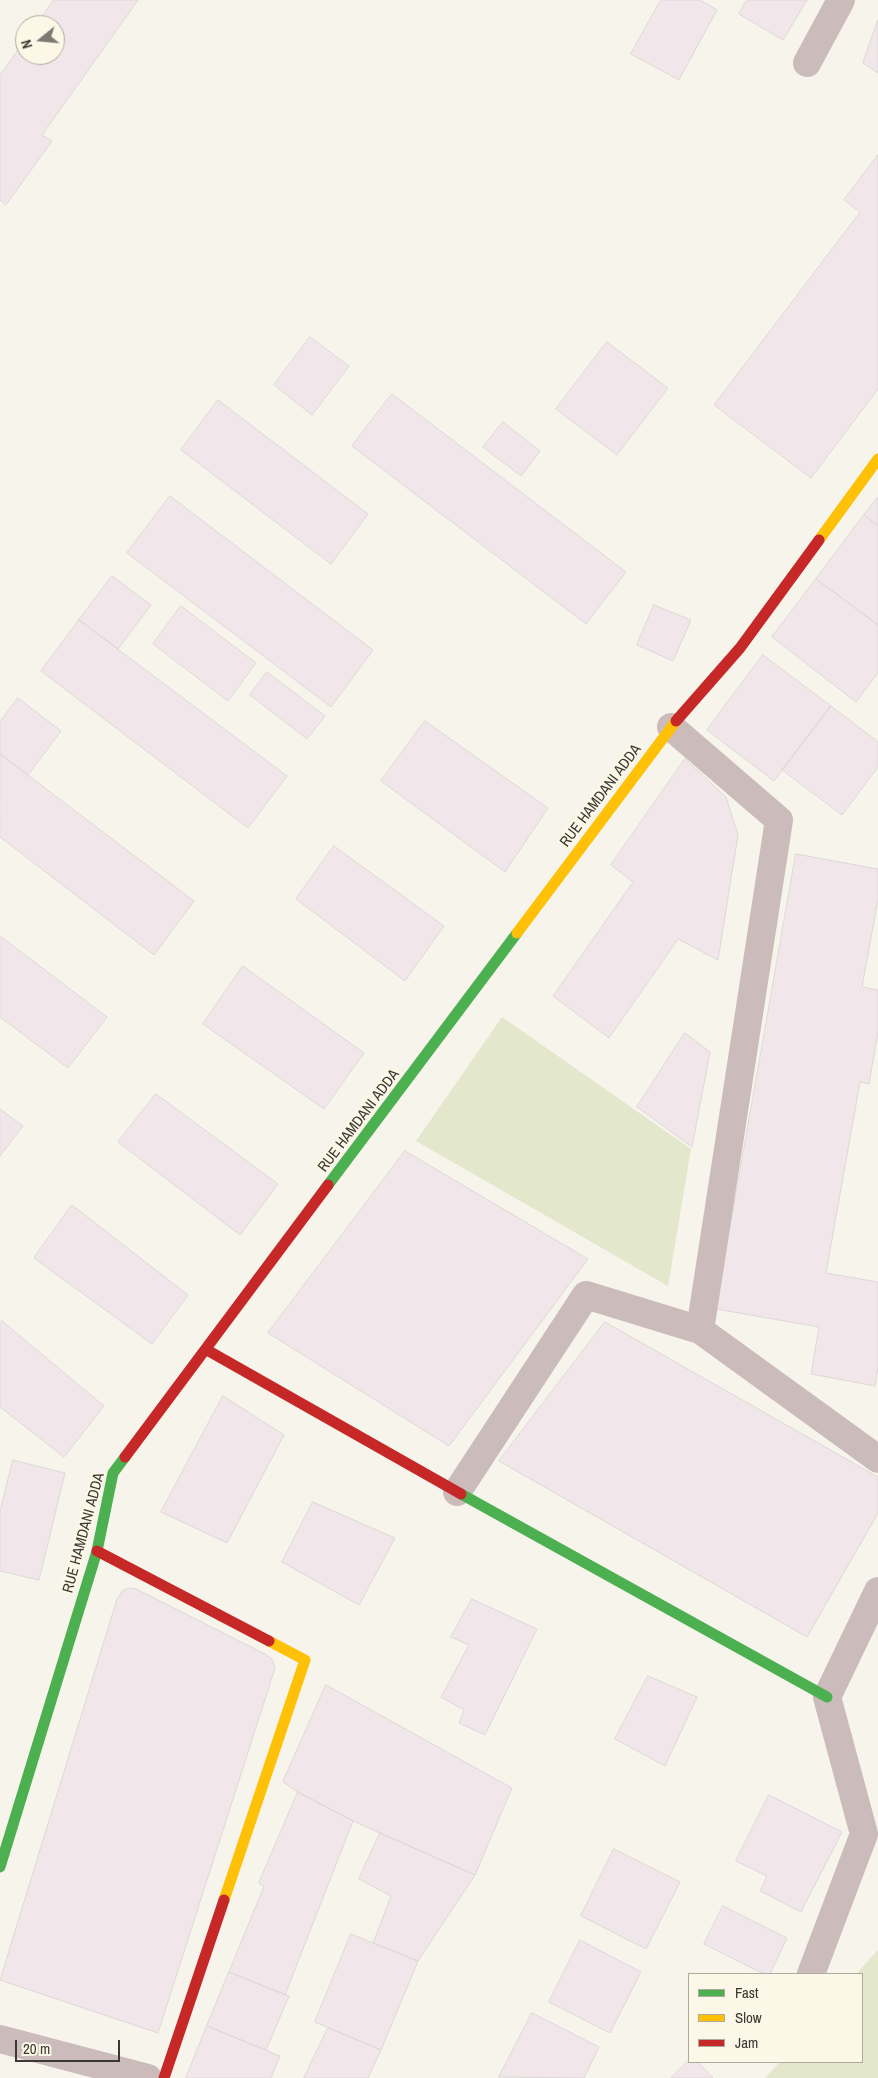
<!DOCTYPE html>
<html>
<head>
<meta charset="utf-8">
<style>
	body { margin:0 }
	#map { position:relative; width:878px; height:2078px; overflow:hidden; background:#f7f4eb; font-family:"Archivo Narrow",sans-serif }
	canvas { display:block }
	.legend { position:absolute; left:688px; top:1973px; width:175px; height:90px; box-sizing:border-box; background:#fcf7e6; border:1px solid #aeab9e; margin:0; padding:6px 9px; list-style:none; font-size:15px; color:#3a3932 }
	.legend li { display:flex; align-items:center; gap:10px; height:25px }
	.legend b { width:25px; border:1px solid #aeab9e }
	.north { position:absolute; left:15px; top:15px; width:50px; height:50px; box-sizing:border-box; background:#fcf7e6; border:1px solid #aeab9e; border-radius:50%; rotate:253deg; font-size:14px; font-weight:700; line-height:20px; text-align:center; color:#3a3932 }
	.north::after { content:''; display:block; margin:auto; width:18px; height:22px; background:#7c7a73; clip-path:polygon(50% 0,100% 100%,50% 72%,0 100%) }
	.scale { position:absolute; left:15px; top:2040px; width:105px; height:22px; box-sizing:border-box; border:2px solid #3a3932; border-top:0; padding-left:6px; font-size:15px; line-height:18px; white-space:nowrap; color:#3a3932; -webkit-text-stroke:4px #fcf7e6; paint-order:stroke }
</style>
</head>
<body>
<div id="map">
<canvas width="878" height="2078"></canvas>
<ul class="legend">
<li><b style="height:6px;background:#4caf50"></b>Fast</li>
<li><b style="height:6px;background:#ffc107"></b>Slow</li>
<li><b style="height:6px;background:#c62828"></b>Jam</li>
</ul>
<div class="north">N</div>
<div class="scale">20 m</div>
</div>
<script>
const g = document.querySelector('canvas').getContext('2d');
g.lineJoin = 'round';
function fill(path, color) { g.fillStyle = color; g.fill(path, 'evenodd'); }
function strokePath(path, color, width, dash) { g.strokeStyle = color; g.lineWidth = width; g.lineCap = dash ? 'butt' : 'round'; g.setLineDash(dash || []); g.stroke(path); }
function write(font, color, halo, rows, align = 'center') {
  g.font = font + ' "Archivo Narrow",sans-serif'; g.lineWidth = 5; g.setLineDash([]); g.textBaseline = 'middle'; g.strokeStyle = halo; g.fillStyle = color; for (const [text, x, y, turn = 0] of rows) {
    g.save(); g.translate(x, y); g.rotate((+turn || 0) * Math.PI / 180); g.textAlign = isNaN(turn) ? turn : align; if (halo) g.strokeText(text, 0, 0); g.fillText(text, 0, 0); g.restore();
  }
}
fill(new Path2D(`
	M502,1017L691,1149L668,1286L416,1141Z
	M878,1950V2078H765L780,2062H862V1974H856Z`), '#e3e7cb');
const building = new Path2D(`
	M54,0H138L42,135L52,141L6,205L0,200V75L25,40V55H55V25H36Z
	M661,0H700L717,10L679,80L631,54Z
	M747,0H807L783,40L739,14Z
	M878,20V73L863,63Z
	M878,155V389L811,478L714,405L860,212L844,200Z
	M310,337L349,366L312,415L274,385Z
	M607,342L668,388L617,455L556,409Z
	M392,394L626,572L586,624L352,446Z
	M218,400L368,514L331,564L181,450Z
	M503,422L540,451L521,476L483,447Z
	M170,496L373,650L331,707L127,553Z
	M878,497V526L864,515Z
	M864,515L878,526V625L816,579Z
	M112,576L151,605L118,649L79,620Z
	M816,579L878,625V673L856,702L772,637Z
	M654,605L691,620L673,661L637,645Z
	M181,606L256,663L228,701L153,644Z
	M79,620L287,776L248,828L41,671Z
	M763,655L831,706L774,781L707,730Z
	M267,672L325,716L307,739L250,695Z
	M18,698L61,731L28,775L0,754V722Z
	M831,706L878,742V767L842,815L782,770Z
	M425,721L548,808L505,872L381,781Z
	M0,754L194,901L154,955L0,837Z
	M685,759L726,797L738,835L718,960L678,939L609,1038L553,996L633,882L611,865Z
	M334,846L444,926L405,981L296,899Z
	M796,854L878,869V899L862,987L878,990V1032L869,1084L860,1082L826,1273L878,1282V1367L875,1386L811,1374L819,1327L716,1309Z
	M0,936L107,1017L68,1068L0,1017Z
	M243,966L364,1053L324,1109L203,1024Z
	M685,1033L710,1052L692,1147L637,1107Z
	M156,1094L278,1184L240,1235L118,1142Z
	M0,1109L23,1126L0,1156Z
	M405,1151L588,1259L449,1446L268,1333Z
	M72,1205L188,1295L152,1344L34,1258Z
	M2,1321L104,1406L64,1457L0,1407V1323Z
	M605,1322L878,1477V1513L807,1637L499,1461Z
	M223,1396L284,1435L227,1543L161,1512Z
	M13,1460L65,1473L39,1580L0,1571V1512Z
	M313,1502L395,1538L359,1605L282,1562Z
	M129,1588L136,1589L265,1654L272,1659L275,1668L158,2033L0,1980L117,1599L122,1591Z
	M472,1599L537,1629L485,1735L459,1723L464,1710L441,1697L469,1645L451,1637Z
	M648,1676L697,1697L665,1766L615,1739Z
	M326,1685L512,1788L475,1875L353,1821L298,1792L283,1782Z
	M298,1792L353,1821L285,1995L229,1972L264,1886L259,1883Z
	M769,1795L842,1832L801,1912L760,1891L767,1876L736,1861Z
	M380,1833L475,1875L418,1961L373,1943L391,1896L359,1879Z
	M614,1849L680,1882L646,1949L581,1916Z
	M723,1906L787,1938L770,1974H764L704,1944Z
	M351,1934L418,1961L381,2050L315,2022Z
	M580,1940L641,1972L610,2033L549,2002Z
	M229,1972L289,1996L266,2050L207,2026Z
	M532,2013L599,2047L584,2078L499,2077Z
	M207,2026L280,2056L271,2078H186Z
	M328,2028L381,2050L368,2078H304Z
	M689,2060V2062H698L713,2078H671Z`);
fill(building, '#f1e6ea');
strokePath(building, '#ddd8d7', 1);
strokePath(new Path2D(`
	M807,63L841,0
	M671,727L779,820L700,1330
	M457,1492L586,1295L700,1330L878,1459
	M811,1974L864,1834L827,1697L878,1591
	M0,2039L148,2078`), '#cbb', 28);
strokePath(new Path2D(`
	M328,1185L517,933
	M461,1494L827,1697
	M0,1867L97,1551L113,1473L125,1457`), '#4caf50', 11);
strokePath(new Path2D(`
	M819,540L878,459
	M517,933L676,721
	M224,1900L305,1660L269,1641`), '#ffc107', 11);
strokePath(new Path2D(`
	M676,721L740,648L819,540
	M207,1350L461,1494
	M125,1457L328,1185
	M97,1551L269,1641
	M164,2078L224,1900`), '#c62828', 11);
write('15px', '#3a3932', '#fcf7e6', [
	["RUE HAMDANI ADDA",601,796,-53],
	["RUE HAMDANI ADDA",359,1121,-53],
	["RUE HAMDANI ADDA",84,1533,-75]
]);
</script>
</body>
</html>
